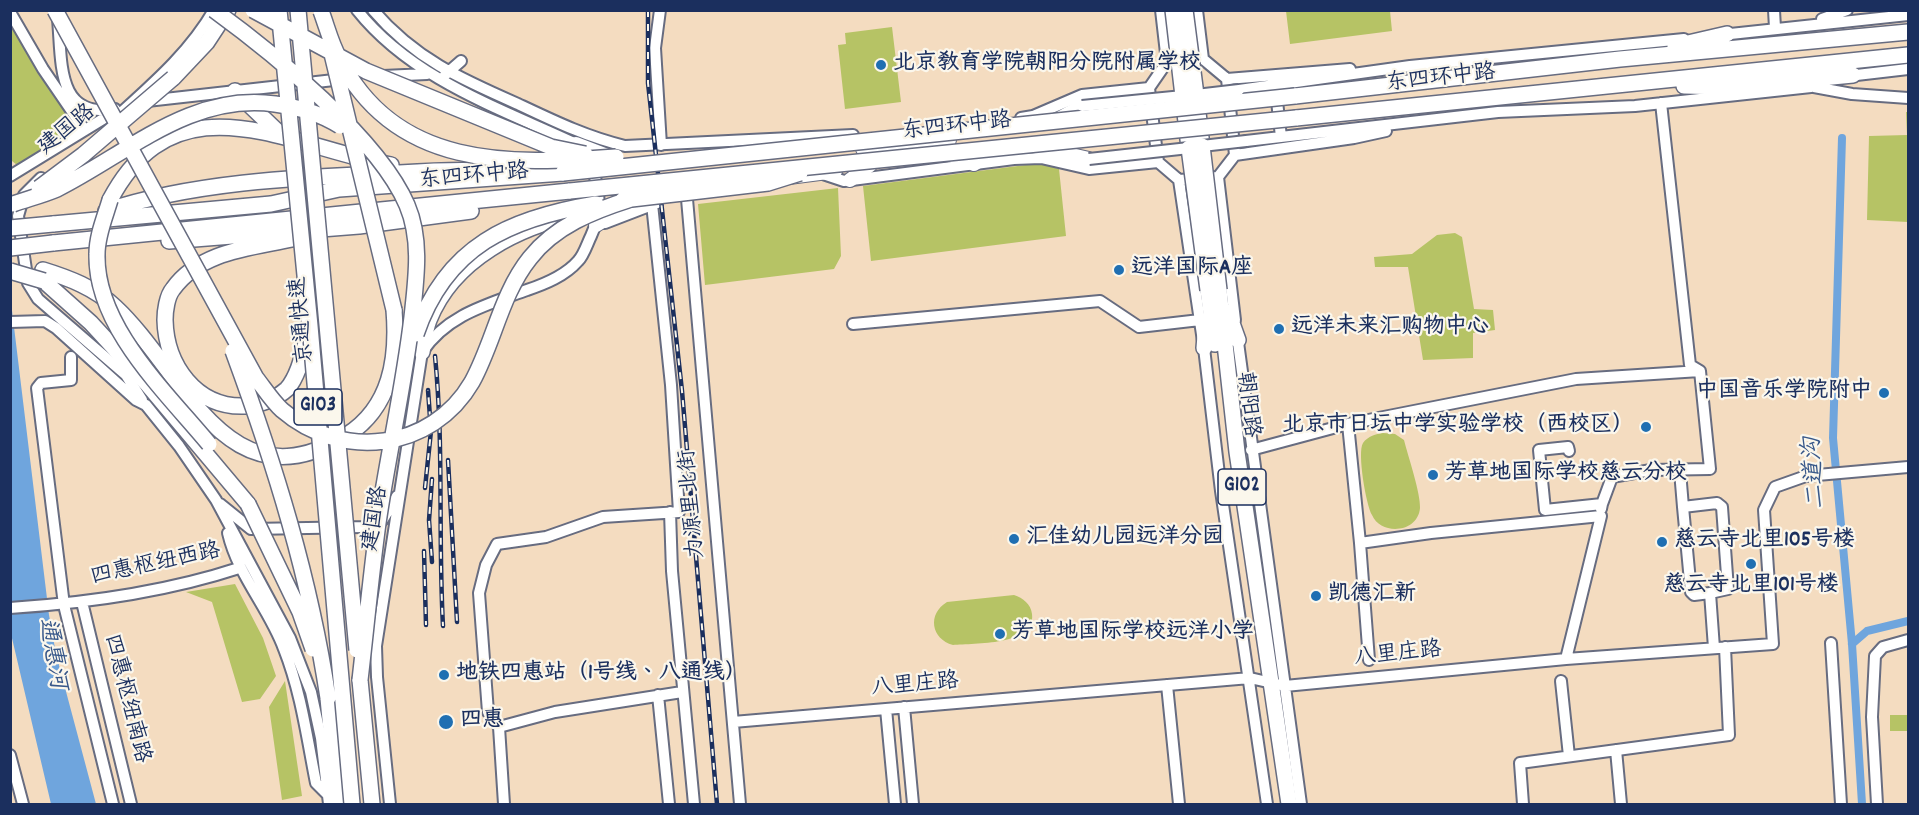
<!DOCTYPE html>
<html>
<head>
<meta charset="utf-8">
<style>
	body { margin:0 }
	#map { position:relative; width:1919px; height:815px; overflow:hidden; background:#f4dcc0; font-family:Dekko,sans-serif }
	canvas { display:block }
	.frame { position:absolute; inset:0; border:12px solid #1b2f5e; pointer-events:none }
</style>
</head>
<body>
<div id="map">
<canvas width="1919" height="815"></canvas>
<div class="frame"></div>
</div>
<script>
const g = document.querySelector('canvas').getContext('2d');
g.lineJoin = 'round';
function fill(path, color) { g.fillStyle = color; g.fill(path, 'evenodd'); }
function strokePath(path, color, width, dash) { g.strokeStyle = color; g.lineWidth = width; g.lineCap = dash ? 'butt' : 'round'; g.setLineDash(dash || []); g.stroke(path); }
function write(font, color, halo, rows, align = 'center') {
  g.font = font + ' Dekko,"LXGW WenKai TC",sans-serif'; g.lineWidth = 4.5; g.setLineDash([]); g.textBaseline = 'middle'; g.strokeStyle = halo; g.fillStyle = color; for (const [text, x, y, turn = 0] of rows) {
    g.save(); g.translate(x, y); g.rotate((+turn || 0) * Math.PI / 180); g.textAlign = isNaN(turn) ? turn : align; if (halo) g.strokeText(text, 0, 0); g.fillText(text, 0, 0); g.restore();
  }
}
fill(new Path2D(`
	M1286,11H1390L1392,31L1290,44Z
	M10,21L66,109L70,123L64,135L17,165L12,161L11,146Z
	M892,27L901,102L845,109L838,45L846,44L845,33Z
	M1906,112H1908V222L1867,220L1869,136L1907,135Z
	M1041,163L1059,169L1066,236L871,261L863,186Z
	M838,188L841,256L834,269L705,285L698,204Z
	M1455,233L1462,237L1474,309L1493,310L1495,330L1473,333V358L1423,360L1408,267H1375L1374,257L1412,254L1437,235Z
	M1383,433L1395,434L1404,440C1408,456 1421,494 1420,508C1418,533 1381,536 1372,515C1366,505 1357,452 1363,443C1368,436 1376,434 1383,433Z
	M235,584L263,638L276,676L260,699L242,702L212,602L186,592Z
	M1014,595C1023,598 1031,604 1032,614C1036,646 974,643 953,645C931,639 927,614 947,602Z
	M285,681L302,796L282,800L269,707Z
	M1890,715H1908V731H1890Z`), '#b6c365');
fill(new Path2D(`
	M10,294L49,615L56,654L96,804H51L11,634Z`), '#6fa5dd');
strokePath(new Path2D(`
	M1842,138L1833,438L1852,644L1862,804
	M1852,644L1867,631L1908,621`), '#6fa5dd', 8);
const minor = new Path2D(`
	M357,10C412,79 499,108 576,144L580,150
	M373,10C415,59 461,79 518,104C554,121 587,137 625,146L853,135
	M660,10L655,48L661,145
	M1161,10L1167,62
	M1197,10L1203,59
	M1774,10L1775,28
	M10,12L43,69L84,129
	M58,19C62,62 56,119 115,109
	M1822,19L1847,10
	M1721,35L1908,15
	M1203,59L1227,79L1235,155L1218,177L1179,180L1158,162L1149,88L1167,62Z
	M445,75L461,61
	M383,76L427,74
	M1848,76L1908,69
	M1227,79L1350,69
	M1814,87L1852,94L1908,98
	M1239,90L1410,66L1684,39
	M1276,92L1281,137
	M147,101L343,79
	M1021,118L1033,116L1082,95L1149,88
	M112,121C149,87 188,55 214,10
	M1246,141L1498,112L1635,106L1811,87L1825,83
	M1235,155L1354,138L1386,131
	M823,174L844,181L1014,159L1041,158L1089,169L1158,162
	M10,176L116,111
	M1218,177L1235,320
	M41,178L24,195L18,216L28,283L38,299L126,375L142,400
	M1179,180L1204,348L1221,491L1267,804
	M687,199L740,804
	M605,223L657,203
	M10,322L45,321L56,328L136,400L146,405L179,446L216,500L290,638L311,692L321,738L329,804
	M853,324L1100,301L1139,327L1200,320
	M1237,335L1301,804
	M71,357V380L41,383L37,388L64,605L113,804
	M1348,424L1360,543L1431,533L1601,516L1566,659
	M1251,450L1348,424L1576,379L1700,371
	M1569,451L1568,447L1539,450L1545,510L1602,504L1601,509
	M1680,471L1683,507L1717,503L1722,507L1728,589L1710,593L1714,648
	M220,504L251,529L364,527L382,521L397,496
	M1602,504L1612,477L1651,470L1710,469L1700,371L1690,365L1661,103
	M1683,507L1691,592L1694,595L1710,593
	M670,512L672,571L694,804
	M228,533C238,576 269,608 284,649C301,692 307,738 316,783L328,795
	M1360,543L1369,660
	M82,602L131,804
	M10,608C87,603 166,592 239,568
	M1831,643L1841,804
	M1561,681L1569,756
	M1167,685L1179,804
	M658,695L669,804
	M904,707L913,804
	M886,709L895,804
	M733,722L1250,678L1285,686L1566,659L1773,644L1764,510L1775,487L1806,476L1908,467
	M499,727L555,712L682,692
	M1616,750L1621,804
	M10,755L23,804
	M390,804L377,677L376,646L422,352C447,315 486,305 527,290C545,284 565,276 578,261C584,255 587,244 591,236C602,213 600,188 591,165
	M504,804L499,727L488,712L479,593L486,565L497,544L546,537L603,517L679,512L671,385L652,204
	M1523,804L1520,763L1729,735L1725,647
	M1877,804L1872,717L1875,656L1883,647L1908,640`);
const major = new Path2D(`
	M1055,121L1082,106
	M576,144L610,157
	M1036,147L1089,159
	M863,149L949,140
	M954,156L974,164L992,152
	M789,177L835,171
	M850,180L870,165
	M596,225L635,201`);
const highway = new Path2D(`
	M1675,46L1727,34
	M173,78L207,42L228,10
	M1684,86L1727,87L1853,75
	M235,91L280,134
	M1183,96L1189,148
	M1196,96L1202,146
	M1295,96L1620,59L1908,32
	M1296,118L1908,55
	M110,200C177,73 289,147 391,165
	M106,211C189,183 295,177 383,174C416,172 449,169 483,171
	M53,224L271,204L339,189L563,173
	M292,239C251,248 200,251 173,289C167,296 165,311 165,320C166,365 196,408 245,406C260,405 276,399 287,389C300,374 304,348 310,329
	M169,241L359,226L471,211
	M53,243L570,191
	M43,270C69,278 95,288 115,307C184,371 227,510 347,435C391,407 398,358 394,310
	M44,281L91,323L147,384L248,504
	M1208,290L1215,344
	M1219,290L1237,452L1289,804
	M1228,312L1238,340
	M1204,348L1206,323
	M422,352C424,342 425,330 429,320C453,259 519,226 580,214
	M360,680L372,804
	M328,698L338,804`);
strokePath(minor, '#676c80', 14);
strokePath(major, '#676c80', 16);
strokePath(highway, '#676c80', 18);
strokePath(minor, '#fff', 10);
strokePath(major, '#fff', 14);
strokePath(highway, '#fff', 15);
const rail = new Path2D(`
	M648,10V83L682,391L717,804
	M435,356C444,446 438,536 443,626
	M448,460L457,622
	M432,479L429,520L432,562
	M425,488L431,431L428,390
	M424,551L426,625`);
strokePath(rail, '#1b2f5e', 4.5);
strokePath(rail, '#fbf7ec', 2, [7]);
const minorBridge = new Path2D(`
	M1196,95L1239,90
	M1082,106L1183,96
	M1202,146L1246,141
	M1089,159L1189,148`);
const highwayBridge = new Path2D(`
	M55,10L256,378C264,388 272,401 282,410C341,461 432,451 472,382C494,342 501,294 530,258C555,226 593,211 631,199
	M214,10C273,53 379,139 407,205C422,240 416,280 412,317C404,386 388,454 378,523C371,575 366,628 360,680
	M253,10L366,71L551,147L585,154
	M279,10L310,326L352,804
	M298,10L357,650
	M1173,10L1183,96
	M1185,10L1196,95
	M321,11C327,27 331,44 339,58C395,169 509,165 616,157
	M332,54L394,310
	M1202,146L1219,290
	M1189,148L1208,290
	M563,173L1295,96
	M39,188L83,155L173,78
	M570,191L1296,118
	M110,200C105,217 97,235 97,254C95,326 166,392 209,444
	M623,200L768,183L800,173
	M13,204C27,199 43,195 57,189C127,154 191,92 275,104C298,107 320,113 340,126
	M10,228L53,224
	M10,248L53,243
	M10,271L44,281
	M416,334C446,246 510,218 596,204
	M233,351C275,465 310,578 328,698
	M248,504L300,612L313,649`);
strokePath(minorBridge, '#676c80', 14, []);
strokePath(highwayBridge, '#676c80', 18, []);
strokePath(minorBridge, '#fff', 10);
strokePath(highwayBridge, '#fff', 15);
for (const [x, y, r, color] of [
	[881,65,6,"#1f6fb2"],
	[1119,270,6,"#1f6fb2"],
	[1279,329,6,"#1f6fb2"],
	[1884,393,6,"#1f6fb2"],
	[1646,427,6,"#1f6fb2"],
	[1433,475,6,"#1f6fb2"],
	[1014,539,6,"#1f6fb2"],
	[1662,542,6,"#1f6fb2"],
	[1751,564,6,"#1f6fb2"],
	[1316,596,6,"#1f6fb2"],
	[1000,634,6,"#1f6fb2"],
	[444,675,6,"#1f6fb2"],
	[446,722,8,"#1f6fb2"]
]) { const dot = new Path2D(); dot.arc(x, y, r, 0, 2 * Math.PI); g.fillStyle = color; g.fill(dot); strokePath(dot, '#fbf7ec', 2); }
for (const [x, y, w] of [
	[318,407,48],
	[1242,487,48]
]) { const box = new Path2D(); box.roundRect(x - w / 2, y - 18, w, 36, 4.5); g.fillStyle = '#fbf7ec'; g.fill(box); strokePath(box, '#1b2f5e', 1.5); }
write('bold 21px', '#1b2f5e', null, [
	["G103",318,407],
	["G102",1242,487]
]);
write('bold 22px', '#1b2f5e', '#fbf7ec', [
	["北京教育学院朝阳分院附属学校",893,65],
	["远洋国际A座",1131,270],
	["远洋未来汇购物中心",1291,329],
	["中国音乐学院附中",1872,393,"right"],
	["北京市日坛中学实验学校（西校区）",1634,427,"right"],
	["芳草地国际学校慈云分校",1445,475],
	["汇佳幼儿园远洋分园",1026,539],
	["慈云寺北里105号楼",1674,542],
	["慈云寺北里101号楼",1751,587,"center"],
	["凯德汇新",1328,596],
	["芳草地国际学校远洋小学",1012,634],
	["地铁四惠站（1号线、八通线）",456,675],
	["四惠",460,722]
], 'left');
write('22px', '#1b2f5e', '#fbf7ec', [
	["东四环中路",1441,80,-6],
	["东四环中路",957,128,-6],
	["建国路",68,131,-39],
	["东四环中路",474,178,-5],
	["京通快速",304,320,-95],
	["朝阳路",1246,405,83],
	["力源里北街",694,504,-95],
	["建国路",377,519,-81],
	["四惠枢纽西路",156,566,-12],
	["八里庄路",1398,656,-6],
	["八里庄路",915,687,-5],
	["四惠枢纽南路",125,699,76]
]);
write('italic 24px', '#38588a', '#fbf7ec', [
	["二道沟",1817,473,-94],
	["通惠河",50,654,80]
]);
</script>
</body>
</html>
